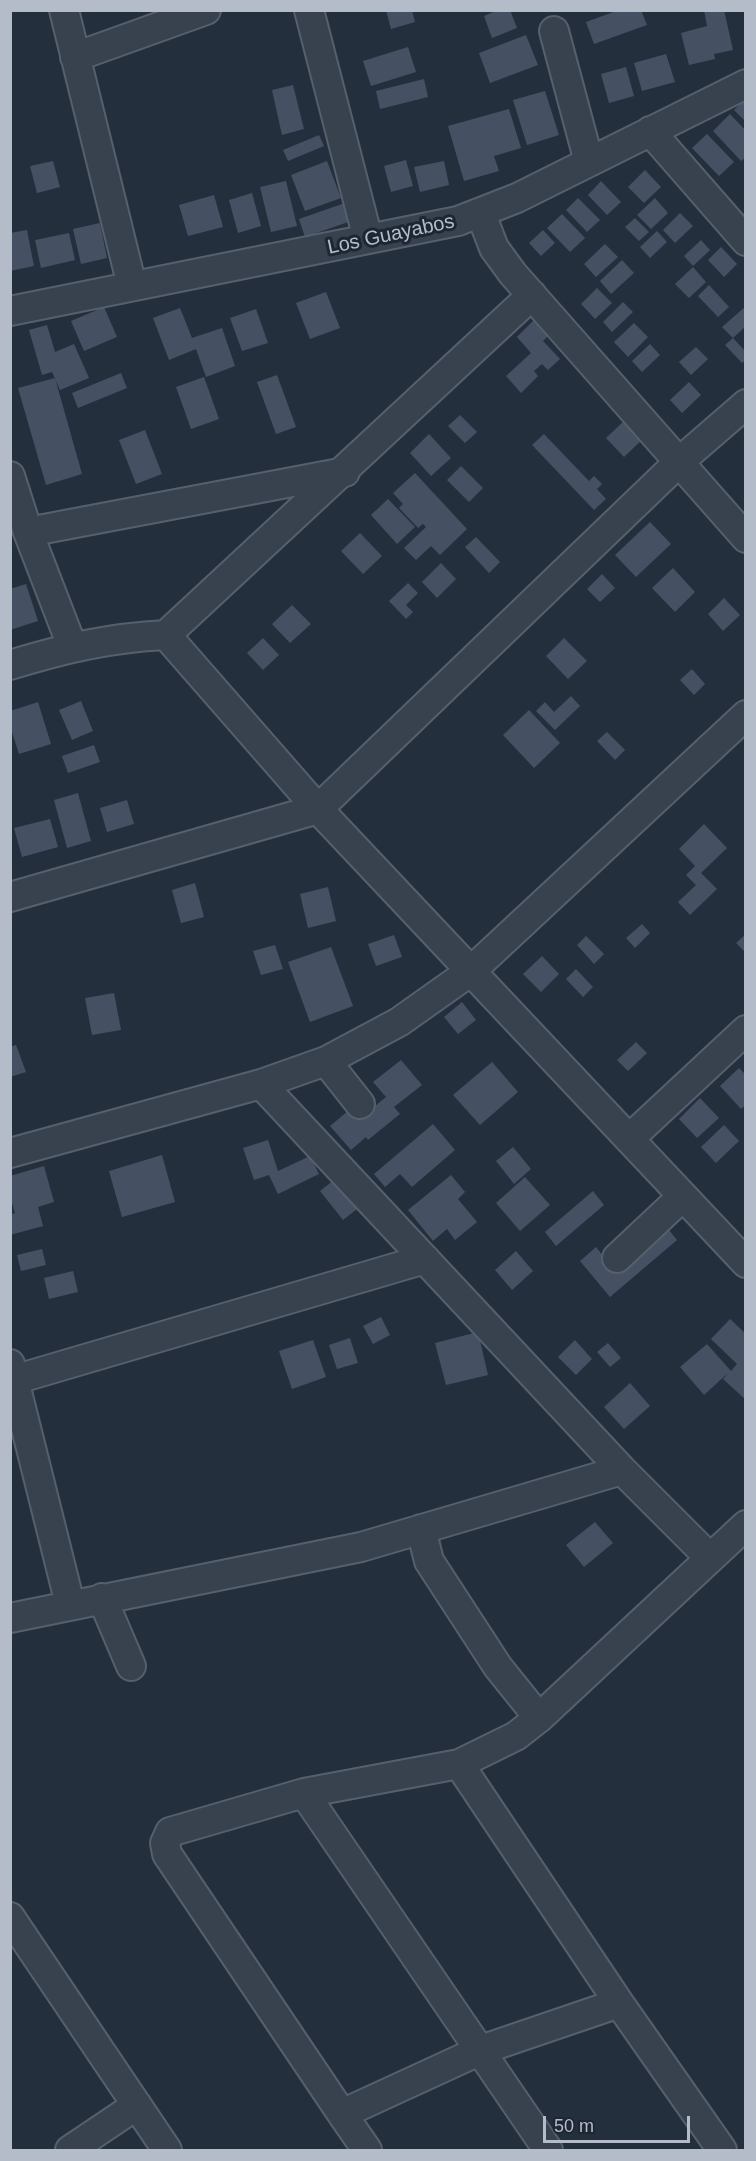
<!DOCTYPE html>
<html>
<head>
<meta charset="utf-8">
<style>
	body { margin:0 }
	#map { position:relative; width:756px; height:2161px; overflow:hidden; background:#242f3e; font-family:Helvetica,sans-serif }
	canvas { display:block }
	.frame { position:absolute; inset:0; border:12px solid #b4bcc9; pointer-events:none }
	.scale { position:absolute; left:543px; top:2116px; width:147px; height:27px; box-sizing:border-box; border:3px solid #b4bcc9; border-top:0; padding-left:8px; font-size:18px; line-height:21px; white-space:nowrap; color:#b4bcc9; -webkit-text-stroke:4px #1d2633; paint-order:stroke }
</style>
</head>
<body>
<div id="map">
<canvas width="756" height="2161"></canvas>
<div class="frame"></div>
<div class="scale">50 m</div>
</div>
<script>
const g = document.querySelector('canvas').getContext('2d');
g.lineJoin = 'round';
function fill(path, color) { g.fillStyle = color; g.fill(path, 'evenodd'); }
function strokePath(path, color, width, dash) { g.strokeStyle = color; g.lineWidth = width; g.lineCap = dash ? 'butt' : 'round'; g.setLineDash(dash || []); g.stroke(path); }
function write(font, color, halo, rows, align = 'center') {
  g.font = font + ' Helvetica,sans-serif'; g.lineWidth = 6; g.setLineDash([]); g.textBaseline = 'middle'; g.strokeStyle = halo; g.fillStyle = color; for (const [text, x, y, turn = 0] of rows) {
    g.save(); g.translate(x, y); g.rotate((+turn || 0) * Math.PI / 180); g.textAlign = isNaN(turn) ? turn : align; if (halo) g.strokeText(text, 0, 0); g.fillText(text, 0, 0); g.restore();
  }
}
fill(new Path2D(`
	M386,10H412L415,22L391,29Z
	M498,10H510L517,28L492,38L484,16Z
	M619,10H641L647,25L594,44L586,22Z
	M704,10H724L733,50L714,54L715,59L689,65L681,33L707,26Z
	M526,35L538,65L490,83L479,53Z
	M408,47L416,72L371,86L363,61Z
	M666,54L675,82L642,91L634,63Z
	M626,67L634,96L609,103L601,74Z
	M424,79L428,97L380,109L376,91Z
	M293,85L304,129L282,135L272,90Z
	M545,91L559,135L527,145L513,100Z
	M746,98V122L734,110Z
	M509,109L521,148L494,156L499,171L464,181L448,126Z
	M730,114L746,131V157L741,161L713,131Z
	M707,134L734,162L719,176L692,148Z
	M319,135L324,146L288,161L283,150Z
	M406,160L413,186L391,192L384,166Z
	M53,161L60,187L37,193L30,166Z
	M327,161L341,198L305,211L291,175Z
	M444,161L449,185L420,192L414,167Z
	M645,170L661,187L644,203L628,187Z
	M286,181L297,226L271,232L260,187Z
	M601,181L621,202L607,215L588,195Z
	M252,193L261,226L238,233L229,200Z
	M214,195L223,227L188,236L179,205Z
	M578,198L600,220L587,232L566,210Z
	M655,198L668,213L651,229L637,215Z
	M345,203L351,221L305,237L299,219Z
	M680,213L693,226L675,243L663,230Z
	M562,214L585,238L570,252L547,228Z
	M635,218L649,232L639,241L625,227Z
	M100,223L107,258L81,264L73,229Z
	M27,230L34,266L10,271V233Z
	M543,230L555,243L541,256L529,243Z
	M657,231L667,242L650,258L640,247Z
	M69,233L75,260L41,268L35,240Z
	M701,240L710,250L693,266L684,256Z
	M605,244L618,257L596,277L584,264Z
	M721,247L737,264L724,277L708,260Z
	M622,260L634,273L611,294L600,281Z
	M693,267L706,282L689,298L675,284Z
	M709,285L729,307L718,317L698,296Z
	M597,288L612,303L595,319L581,304Z
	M326,292L340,328L310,339L296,303Z
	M623,302L633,312L612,332L603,322Z
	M746,306V326L733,338L746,352V360L742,363L725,345L733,338L722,327Z
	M104,307L117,337L84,351L71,321Z
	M180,308L192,338L222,328L235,366L206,377L196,349L169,360L153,318Z
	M256,309L268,343L242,351L230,318Z
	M534,320L549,335L543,341L560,359L548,370L542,364L534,371L538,376L521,393L506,376L531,353L517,337Z
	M634,323L648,337L628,357L614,342Z
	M47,325L55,352L74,344L89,378L60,390L52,372L42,375L29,330Z
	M650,344L660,355L642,372L632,361Z
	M696,347L708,359L691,375L679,362Z
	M121,373L127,388L78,408L72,393Z
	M277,375L296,427L276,434L257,382Z
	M204,377L219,419L191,429L176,387Z
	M55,378L82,474L46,485L18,388Z
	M689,382L701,395L682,413L670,400Z
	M460,415L477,432L465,443L448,426Z
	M627,418L645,437L624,457L606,438Z
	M145,430L162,474L136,484L119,440Z
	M429,434L451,458L431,476L410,453Z
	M544,434L589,481L594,476L602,484L597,489L606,499L594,510L532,445Z
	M461,466L483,488L469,502L447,480Z
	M415,473L467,529L440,555L431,546L416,560L404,548L426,527L423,524L418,528L399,508L403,504L393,493Z
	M388,499L415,527L397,544L371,515Z
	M650,522L671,544L636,577L615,555Z
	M360,533L382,556L363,574L341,551Z
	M476,537L500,562L489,573L465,547Z
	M441,563L456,579L437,598L422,582Z
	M673,568L695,592L675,612L652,588Z
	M602,574L615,588L600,602L587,589Z
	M408,583L418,593L406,605L413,612L406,619L389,601Z
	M26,584L38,621L10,630V589Z
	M724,598L740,615L723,631L708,614Z
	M292,605L311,624L290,643L272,624Z
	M263,638L279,655L263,670L247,653Z
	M564,638L587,661L568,679L546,656Z
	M692,669L705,684L694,695L680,680Z
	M571,696L580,706L555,730L536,711L545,702L554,712Z
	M81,701L93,731L72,740L59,710Z
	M38,702L51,744L19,754L10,726V711Z
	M529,710L560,743L534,768L503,735Z
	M607,732L625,750L615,760L597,741Z
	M94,745L100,762L68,773L62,756Z
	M78,793L91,841L67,848L54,800Z
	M127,800L134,824L107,832L100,808Z
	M50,819L58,847L22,857L14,828Z
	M704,824L727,848L701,873L717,889L690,915L678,902L696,885L686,875L695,866L679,849Z
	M195,883L204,917L181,923L172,890Z
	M328,887L336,921L308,928L300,894Z
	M642,924L650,933L635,948L626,938Z
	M746,934V953L736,943Z
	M394,935L402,957L376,966L368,944Z
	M586,936L604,954L594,964L577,945Z
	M275,945L283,969L261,975L253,951Z
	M331,947L353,1006L310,1022L288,962Z
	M542,956L559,974L541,992L523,974Z
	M576,969L593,987L583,997L566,979Z
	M114,993L121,1030L92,1035L85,998Z
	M462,1002L476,1020L458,1034L444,1017Z
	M636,1042L647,1053L628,1071L617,1060Z
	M16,1045L26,1072L10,1077V1047Z
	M401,1060L422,1085L394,1107L400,1114L368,1140L366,1137L351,1150L330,1126L354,1106L363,1116L386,1097L373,1082Z
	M492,1062L518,1092L480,1125L453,1095Z
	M739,1068L746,1075V1105L741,1109L720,1086Z
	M700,1098L719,1118L697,1138L679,1119Z
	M433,1124L455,1150L412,1187L400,1174L385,1187L374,1174Z
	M724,1125L739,1141L716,1163L701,1147Z
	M268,1140L278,1171L310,1156L319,1174L278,1194L269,1175L254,1180L243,1148Z
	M513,1147L531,1169L514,1184L496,1161Z
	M162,1155L175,1202L122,1217L109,1171Z
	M44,1166L54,1202L38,1207L43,1226L10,1235V1215L15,1213L10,1196V1176Z
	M451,1175L465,1192L458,1199L477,1222L455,1240L447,1229L433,1241L408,1210Z
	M525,1177L550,1205L520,1231L496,1203Z
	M334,1180L357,1209L343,1220L320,1191Z
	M593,1191L604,1205L556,1246L545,1232Z
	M665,1225L677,1240L610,1297L580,1261L596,1247L613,1268Z
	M42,1249L46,1265L21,1271L17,1255Z
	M516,1251L533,1271L512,1290L495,1270Z
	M73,1271L78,1292L49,1299L44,1278Z
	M381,1317L390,1335L373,1344L363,1326Z
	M730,1319L746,1334V1400L723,1379L728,1373L704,1395L680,1367L707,1344L731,1371L737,1364L711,1339Z
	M478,1332L488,1375L446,1385L435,1343Z
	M350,1338L358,1363L337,1369L329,1345Z
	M313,1340L326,1377L292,1389L279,1351Z
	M575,1340L592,1359L576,1375L558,1357Z
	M608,1343L621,1358L610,1367L597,1352Z
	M630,1383L650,1406L624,1429L604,1407Z
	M595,1522L613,1543L584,1567L566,1545Z`), '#455162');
const minor = new Path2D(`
	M64,10L132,286
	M309,10L368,239
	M554,31L589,162
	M75,57L206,10
	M650,131L746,241
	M481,214L494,248L513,274L746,538
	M10,311L458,221L517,198L746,84
	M10,476L28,532L72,646
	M28,532L345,472
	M166,635L318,809L746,1263
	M10,665C66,648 108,638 166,635L532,295
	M10,897L318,809L679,462L746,404
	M326,1061L360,1104
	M261,1084L622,1470L710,1558
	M629,1139L746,1030
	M10,1153L261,1084L326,1061L399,1022L471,971L746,715
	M617,1258L683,1196
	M10,1364L70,1604
	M10,1381L425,1259
	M421,1529L429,1561L498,1667L539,1718
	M102,1598L131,1666
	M10,1618L361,1547L622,1470
	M459,1764L619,2003L722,2150
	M304,1793L170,1832L165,1843L167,1854L342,2114L481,2050L619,2003
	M10,1917L167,2150
	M342,2114L367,2150
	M70,2150L137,2105
	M548,2150L304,1793L459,1764L516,1736L539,1718L746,1525`);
strokePath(minor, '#565f6c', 32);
strokePath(minor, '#38414e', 28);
write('20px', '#b4bcc9', '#1d2633', [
	["Los Guayabos",391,235,-12]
]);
</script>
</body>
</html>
